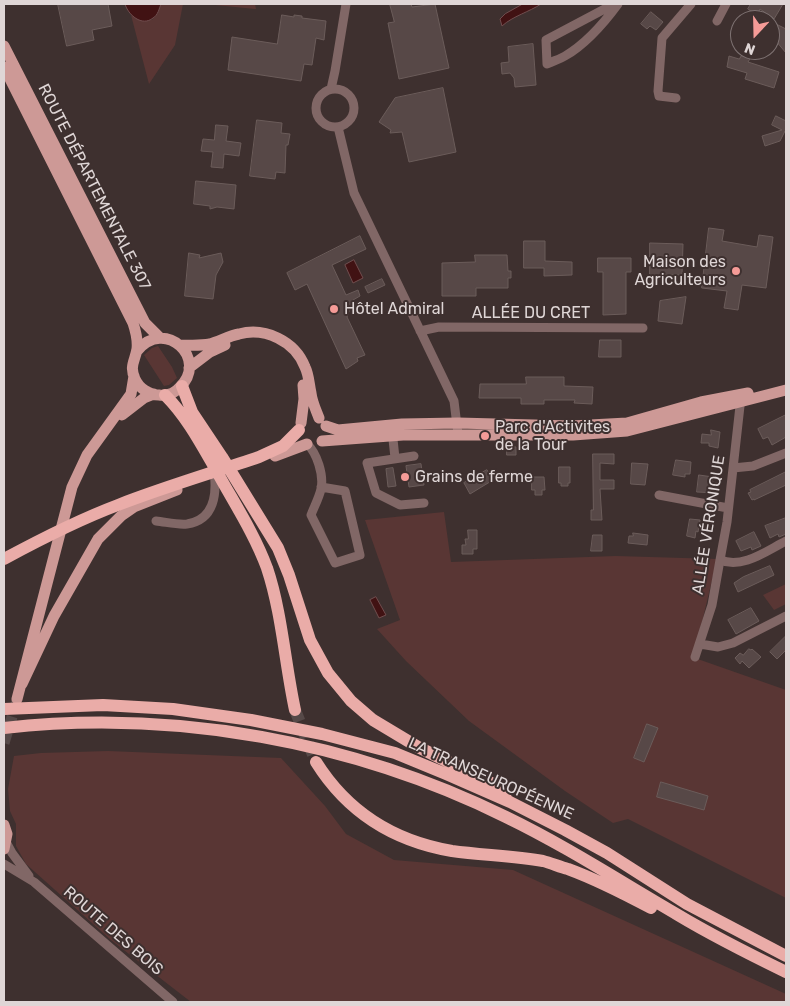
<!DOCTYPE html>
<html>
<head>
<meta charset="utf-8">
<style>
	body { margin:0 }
	#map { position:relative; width:790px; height:1006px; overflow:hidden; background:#3e302f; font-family:Rubik,sans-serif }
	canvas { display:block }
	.frame { position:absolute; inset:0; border:5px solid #dfd6d6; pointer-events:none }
	.north { position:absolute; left:730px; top:10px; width:50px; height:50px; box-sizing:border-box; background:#3e302f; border:1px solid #7e7272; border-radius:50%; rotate:201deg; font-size:14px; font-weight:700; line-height:20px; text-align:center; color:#dfd6d6 }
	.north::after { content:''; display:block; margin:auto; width:18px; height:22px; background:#f59b97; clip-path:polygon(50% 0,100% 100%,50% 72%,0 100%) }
</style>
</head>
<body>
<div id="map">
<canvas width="790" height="1006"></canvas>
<div class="frame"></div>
<div class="north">N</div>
</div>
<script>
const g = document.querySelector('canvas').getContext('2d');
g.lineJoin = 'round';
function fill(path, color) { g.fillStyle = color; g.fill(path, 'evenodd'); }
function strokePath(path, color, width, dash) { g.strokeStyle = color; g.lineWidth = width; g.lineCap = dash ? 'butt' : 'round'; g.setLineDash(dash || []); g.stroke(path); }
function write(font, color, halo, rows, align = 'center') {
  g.font = font + ' Rubik,sans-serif'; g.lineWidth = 4; g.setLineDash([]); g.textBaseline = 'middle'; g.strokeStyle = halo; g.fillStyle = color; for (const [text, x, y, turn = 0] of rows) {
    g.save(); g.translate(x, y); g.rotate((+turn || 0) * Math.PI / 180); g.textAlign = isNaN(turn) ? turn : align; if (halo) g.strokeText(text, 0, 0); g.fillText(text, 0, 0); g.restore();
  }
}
fill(new Path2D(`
	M161,4H183L175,45L149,84L131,15L139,20H152L157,14Z
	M205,4H255L256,9H255Z
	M158,346L172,367L177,378L169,385L164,386L144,355L152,348Z
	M444,512L451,562L616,556L717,559L703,618L692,657L786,690V898L628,819L613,823L565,791L469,721L406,661L377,629L400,620L365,520Z
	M786,584V604L774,610L763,595Z
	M108,751L281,758L325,806L346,834L394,860L513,870L786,994V1002H191L111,940L26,864L16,846V824L10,811L8,789L14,756L41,753Z`), '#593634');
const water = new Path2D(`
	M125,4H161C159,9 158,15 153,18C142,27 128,15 125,4Z
	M523,4H541C529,12 513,16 502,26L500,19L505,14Z
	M354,260L363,278L353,283L345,265Z
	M376,597L386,615L379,618L370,600Z`);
fill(water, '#411213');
strokePath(water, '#704d4e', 1);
const building = new Path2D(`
	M58,4H108L112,26L92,30L94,40L67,46Z
	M390,4H411L412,7L435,4L449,68L399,79L388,23L394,22Z
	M751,4H783L774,19L760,9L757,15L748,9Z
	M651,12L663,22L656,30L650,26L647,29L641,24Z
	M282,15L294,17V15L302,16V18L326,21L324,40L316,38L312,65L304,64L301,81L228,70L232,37L277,44Z
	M772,22L786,29V53L776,41L770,53V26Z
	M533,44L536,85L515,87L514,78L510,73L502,74L501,63L509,62L508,47Z
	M745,50H755L748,62L779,72L774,88L745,79L747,73L727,67L729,56L739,59Z
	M443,88L456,152L409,162L402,132L390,133L391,130L379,122L395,98Z
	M776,116L786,121V132L785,131L780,141L765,146L762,136L782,130L772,125Z
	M257,120L282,123L281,133L290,134L288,145H286L285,173L276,172L275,179L250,176Z
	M216,125L228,126L226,141L241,143L239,156L224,154L223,168L211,167L213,152L201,151L203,139L214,140Z
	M196,181L236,185L234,209L217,207L210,209V206L194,204Z
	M709,228L724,230L722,241L757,247L759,235L773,237L766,288L742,285L738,310L724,308L727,291L702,288Z
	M360,236L366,249L332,265L346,295L358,290L360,296L353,300L347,317L365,355L357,358L358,361L346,369L307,284L295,290L287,273Z
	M524,241H545V261L572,262V275L544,276V268H524Z
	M650,243L683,244L682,275H650Z
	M189,253L200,255L199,258L221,253L223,262L216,275L213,299L185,296Z
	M475,255H507L508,271H511V278H508V288H476V296H442V263L475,262Z
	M598,258H631V272H626V314L603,315V272H598Z
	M382,279L385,285L368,293L365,287Z
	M686,297L682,324L658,321L660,301Z
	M600,340H621V357H599Z
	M526,377H564V386L593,387L592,404L574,403L575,400H544V404H521V398H479L480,384H526Z
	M786,415V437L772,445L768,437L763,439L758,429Z
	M711,430L720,432L718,448L709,446V443H701L702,434L711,435Z
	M507,446L516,447V455H507Z
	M593,454H614V464L600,463V480H614V489H600L602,520H591V510H593Z
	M676,460L691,462L690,474H685V477L673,475Z
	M632,463L648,464L645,485L631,484Z
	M421,464L424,485L409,487L406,466Z
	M559,467H570V483H568V486H561V483H559Z
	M393,468L396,486L388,487L386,469Z
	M487,470L493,480L470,494L464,483Z
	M786,472V485L754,500V499L752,500L748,493L751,492L750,490Z
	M699,475L713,477L712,482L718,483L716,493L697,492Z
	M532,477H544L545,490H542V495H535V490H532Z
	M786,518V534L779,537L778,534L770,538L765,526Z
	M690,519L700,520L698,532L696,531L695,538L687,536Z
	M468,530H477V549H473V554H462V545H466L465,539H468Z
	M754,532L761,546L752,550L751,547L741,551L736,541Z
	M633,533L648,535L647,545L628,543L629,536H633Z
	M593,535H602V551H591Z
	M770,566L774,575L738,592L734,583L743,577Z
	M751,608L759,621L736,634L728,620Z
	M786,636V650L777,659L770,652Z
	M749,649L751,650L752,649L761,657L749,668L742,661L740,664L735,658L740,653L743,655Z
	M647,724L658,728L644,762L634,758Z
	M661,782L708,796L704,810L657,797Z`);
fill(building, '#574847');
strokePath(building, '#6b5c5a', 1);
strokePath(new Path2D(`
	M4,743L17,701`), '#564948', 11, [11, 5.5]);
strokePath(new Path2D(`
	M295,710L316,762`), '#564948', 12, [12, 6]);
strokePath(new Path2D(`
	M614,4L546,40L547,64C553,61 560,59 565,56C586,44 604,23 618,4
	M717,21L726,4
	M316 108a19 19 0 1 1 38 0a19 19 0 1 1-38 0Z
	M331,89L335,71L346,4
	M676,98L659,96L658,91L662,38L691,4
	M338,127L354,193L454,401L458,434
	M420,331L439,327L643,328
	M392,430L395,458
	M307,444C317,453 324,475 321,489C319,498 314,507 311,515L335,563L360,555L345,491L321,487
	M414,456L367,463L376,493L400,505L424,503
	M733,468L753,466L786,453
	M659,495L728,508
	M156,521C166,522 177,525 187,524C215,520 217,493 214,471
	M720,560C743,569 766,551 786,541
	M700,644L718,647L733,643L786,616
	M695,657L712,605L720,560L727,522L741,397
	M6,842L12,853L29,876
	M4,864L34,882L173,1002`), '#816766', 9);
strokePath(new Path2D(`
	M4,46L145,323L160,338
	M4,67L133,323C136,332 138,340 137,349C135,361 129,366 135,379C139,388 149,395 159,395C167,396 175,393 180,387C209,359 165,317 137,351
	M179,345C190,345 199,346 210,344C220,341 229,336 239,334C265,327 295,341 305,367C309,375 309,384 311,393C312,402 316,410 319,418
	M189,368L210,352L225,345
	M122,415L144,398L154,394
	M301,423L304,399L303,385
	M326,426L338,430L402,424L458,423L572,426L627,423L701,402L748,393
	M322,441L403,435H573L627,431L786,390
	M275,456L307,444
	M22,684L54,616L98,539L121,516L134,507L177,490
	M17,699L72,487L87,455L131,394L134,376
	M4,825L7,834L4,849`), '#cd9996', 11);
strokePath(new Path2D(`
	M182,386L192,412L222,457L278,548L289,575L310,640L328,673L351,701L373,720L418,747L493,784L506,798
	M165,395C187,417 201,444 216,470C234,503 254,533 267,568C282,613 285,664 295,710
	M4,559C41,539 78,520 118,505C164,487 212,473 259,457L283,446L299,430
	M4,709L103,705L173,709L251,720L322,734L395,753L446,774L510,802L565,830L607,853L687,904L786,956
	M4,728C175,709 352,741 506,817C566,846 621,882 678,915C713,936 749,954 786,972
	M316,762C348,813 393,841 452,851C482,855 513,856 543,861C551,863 560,867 568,869C598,880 623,893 651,908`), '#eaaca8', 12);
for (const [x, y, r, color] of [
	[736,271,5,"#f59b97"],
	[334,309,5,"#f59b97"],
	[485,436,5,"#f59b97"],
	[405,477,5,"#f59b97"]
]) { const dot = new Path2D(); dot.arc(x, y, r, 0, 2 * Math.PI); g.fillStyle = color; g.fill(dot); strokePath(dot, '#3e302f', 2); }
write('16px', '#dfd6d6', '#3e302f', [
	["ROUTE DÉPARTEMENTALE 307",94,187,63],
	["ALLÉE DU CRET",531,313],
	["ALLÉE VÉRONIQUE",709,525,-81],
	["LA TRANSEUROPÉENNE",491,779,24],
	["ROUTE DES BOIS",113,931,41]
]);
write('16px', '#dfd6d6', '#3e302f', [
	["Maison des",726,262,"right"],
	["Agriculteurs",726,280,"right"],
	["Hôtel Admiral",344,309],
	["Parc d'Activites",495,427],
	["de la Tour",495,445],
	["Grains de ferme",415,477]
], 'left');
</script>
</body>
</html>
